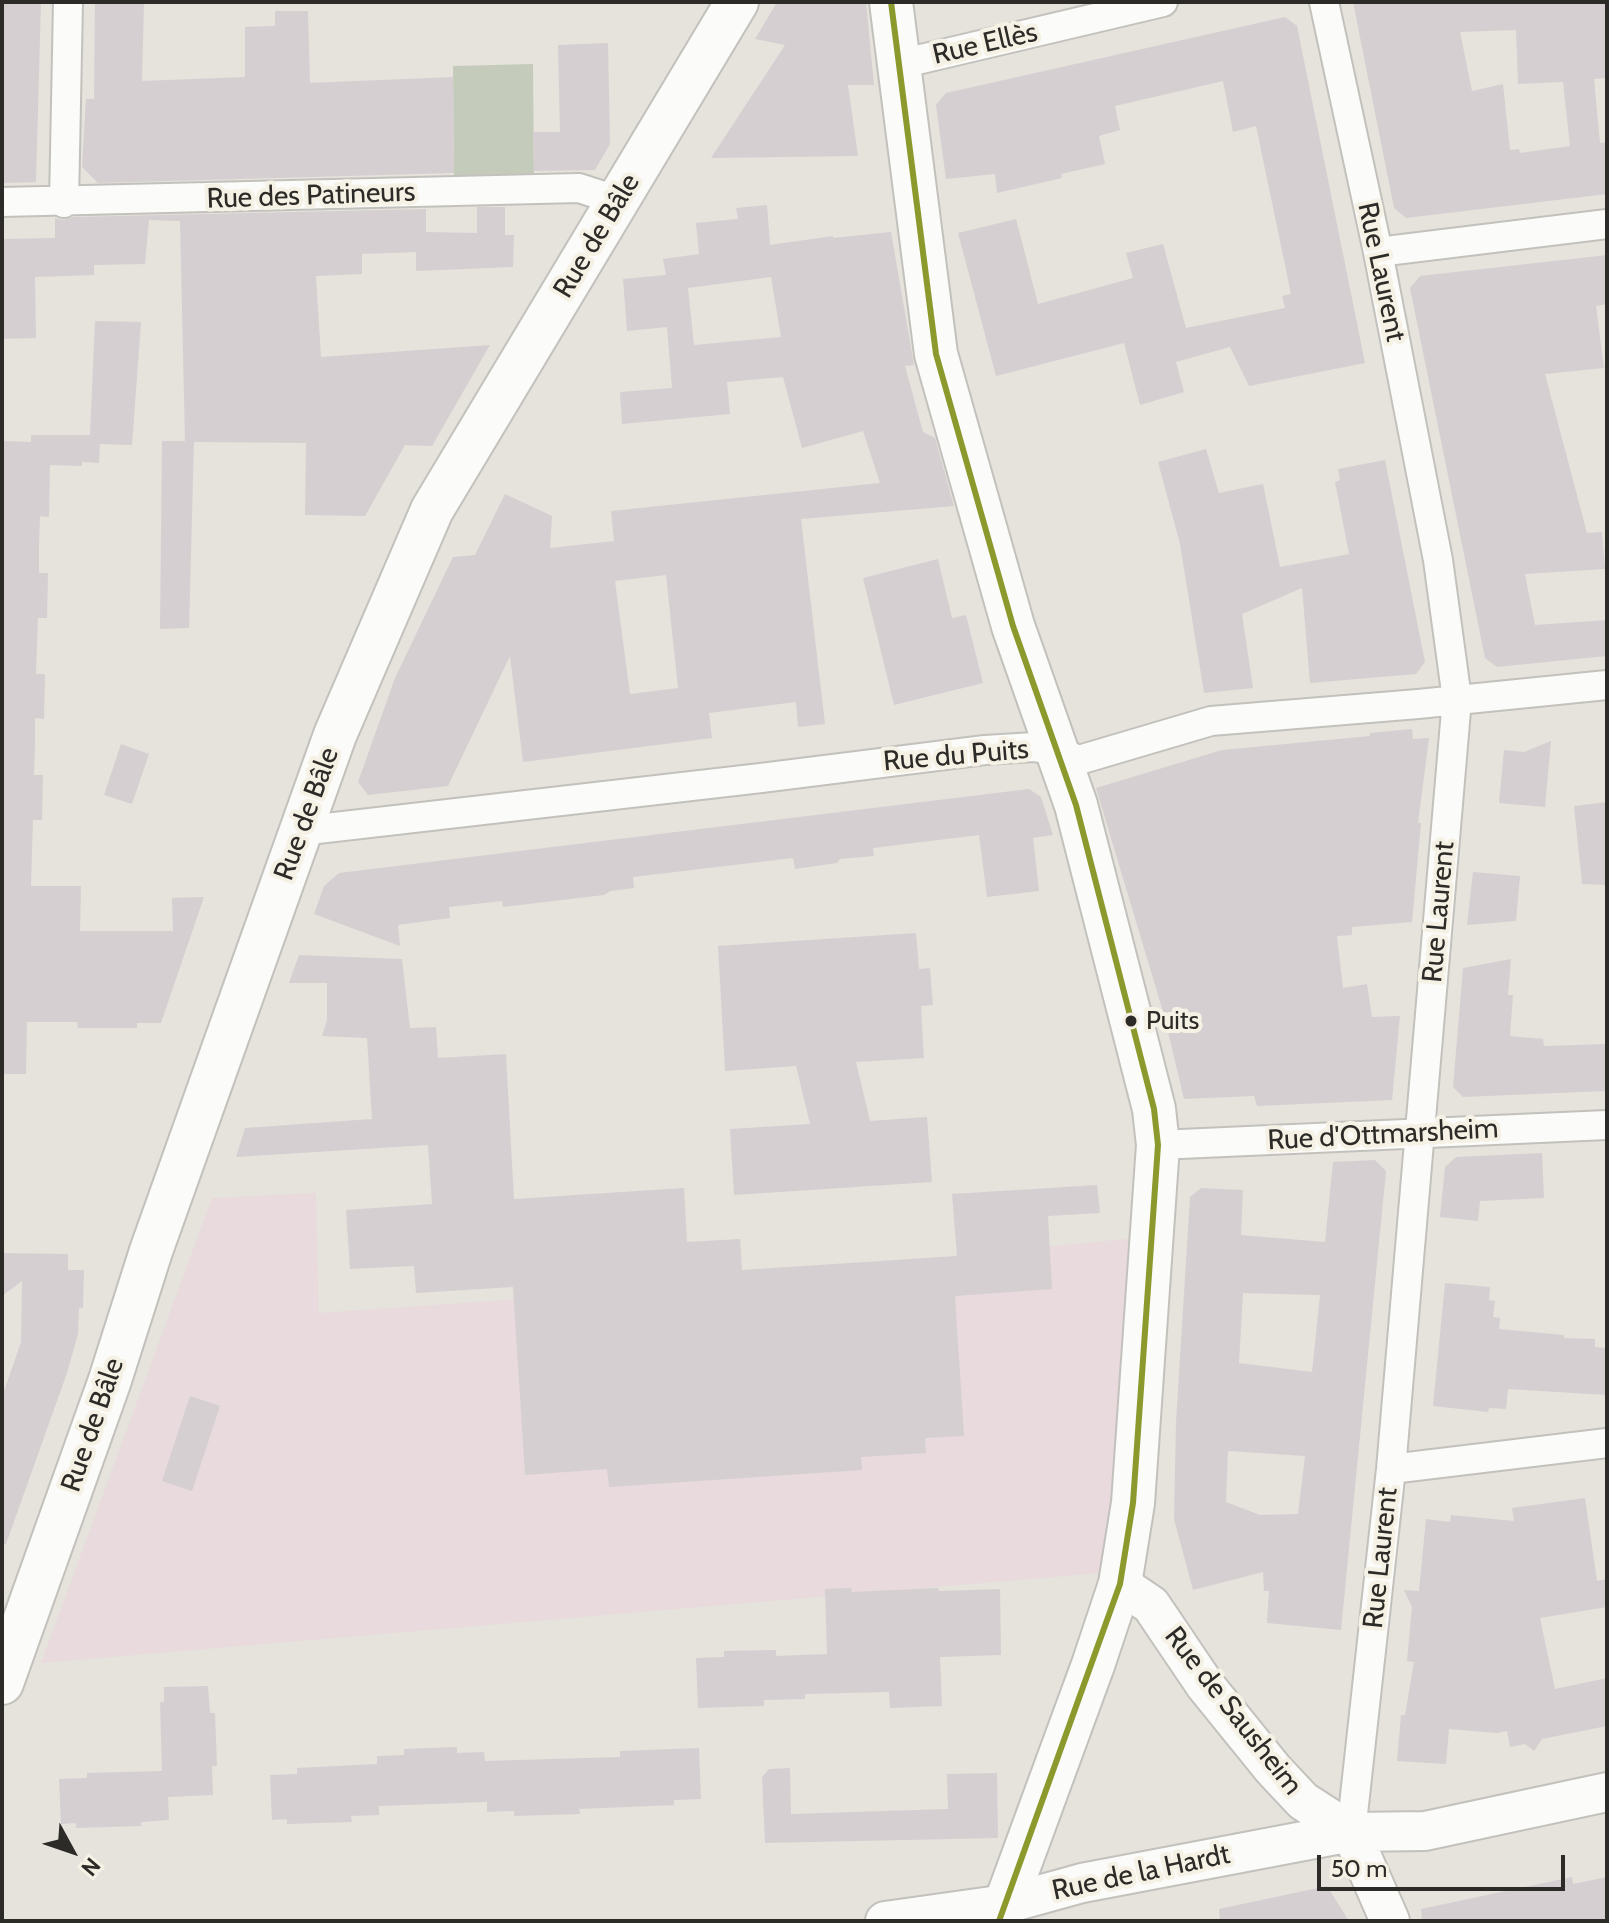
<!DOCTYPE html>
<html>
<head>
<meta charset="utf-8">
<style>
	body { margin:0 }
	#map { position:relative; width:1609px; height:1923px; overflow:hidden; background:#e5e3dc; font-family:Cabin,sans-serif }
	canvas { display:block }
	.frame { position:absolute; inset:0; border:4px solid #2d2b27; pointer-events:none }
	.north { position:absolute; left:32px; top:1811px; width:80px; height:80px; -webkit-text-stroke:6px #f6f1e5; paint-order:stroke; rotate:130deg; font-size:22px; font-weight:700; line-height:32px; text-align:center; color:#2d2b27 }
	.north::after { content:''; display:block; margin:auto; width:28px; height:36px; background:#2d2b27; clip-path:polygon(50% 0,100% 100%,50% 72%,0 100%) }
	.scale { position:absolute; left:1317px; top:1855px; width:248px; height:36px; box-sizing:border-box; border:4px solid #2d2b27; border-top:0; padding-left:10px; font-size:24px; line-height:28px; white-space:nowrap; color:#2d2b27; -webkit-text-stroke:6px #f6f1e5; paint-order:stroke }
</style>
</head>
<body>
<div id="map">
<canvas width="1609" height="1923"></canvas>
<div class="frame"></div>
<div class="north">N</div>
<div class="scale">50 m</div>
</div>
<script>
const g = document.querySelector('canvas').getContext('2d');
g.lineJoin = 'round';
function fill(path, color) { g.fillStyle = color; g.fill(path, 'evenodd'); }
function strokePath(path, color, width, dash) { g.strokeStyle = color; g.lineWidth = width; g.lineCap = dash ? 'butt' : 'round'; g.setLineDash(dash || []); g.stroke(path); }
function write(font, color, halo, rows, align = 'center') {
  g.font = font + ' Cabin,sans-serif'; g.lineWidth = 8; g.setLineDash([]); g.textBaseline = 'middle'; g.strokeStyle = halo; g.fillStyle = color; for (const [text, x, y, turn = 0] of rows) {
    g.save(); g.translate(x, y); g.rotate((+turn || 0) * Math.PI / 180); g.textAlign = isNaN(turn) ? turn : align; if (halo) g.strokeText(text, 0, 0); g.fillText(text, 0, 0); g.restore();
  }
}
fill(new Path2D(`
	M316,1193L319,1313L505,1300L1146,1237L1101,1573L41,1663L212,1198Z`), '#e8dadd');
fill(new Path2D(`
	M533,64L534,189L454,192L453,66Z`), '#c5cbbb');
fill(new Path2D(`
	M2,2H41L36,182L2,183Z
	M95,2H144L142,81L245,77V27L275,26V11H308L310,83L453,77L454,173L98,183L82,167L86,99H94Z
	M777,2H866L874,85H848L858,156L711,158L785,45L755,39Z
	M1353,2H1607V78L1594,79L1600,143L1607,142V194L1406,218L1394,208ZM1516,30L1518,84L1563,82L1570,146L1520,153L1519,149L1510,150L1503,84L1472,91L1460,32Z
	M1285,17L1297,26L1365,363L1249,386L1230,347L1176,362L1184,392L1140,405L1124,343L996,376L958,233L1016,219L1038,304L1133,278L1126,253L1163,244L1186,328L1285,308L1282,296L1291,294L1256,126L1233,132L1223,81L1115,106L1120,130L1099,136L1105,164L1061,174L1062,178L997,193L995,174L946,179L936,105L946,93Z
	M608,43L610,144L595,170L534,171L533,132H560L558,45Z
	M767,205L770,245L833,236V238L891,232L914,365L905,366L923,432L935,438L954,506L801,519L825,724L798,727L796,702L709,713L712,738L523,762L510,656L448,786L368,795L358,782L395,678L453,557L475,555L505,494L552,516L550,548L614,541L611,511L880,483L863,431L802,448L783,377L727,382L730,414L622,424L620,392L672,388L667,327L627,331L623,279L666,275L663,259L699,254L696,223L738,219L736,208ZM771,277L781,337L694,345L688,288ZM666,575L678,688L630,694L615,581Z
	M477,207H505V235H514L513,267L416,271V252L362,254V274L316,276L321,357L490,345L432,446L405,445L365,516L305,515L306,443L194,442L189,628L160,629L162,441H185L180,221L149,220L145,264L94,265V275L35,277L36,338L2,339V239L55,238V218L64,220L73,217L426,209V232L477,233Z
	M1607,255V304L1596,306L1604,368L1545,374L1587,533L1602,532L1605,569L1525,574L1535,625L1607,620V656L1497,667L1485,658L1410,288L1420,276Z
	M95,321L141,322L132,445L100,444L99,463L82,462V466L50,465L49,517L40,516L39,545V573H48L47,618H38L37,645L36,674H45L44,719L35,718V746L34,775H43L42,820H33L31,886H81L80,931H173L172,898L204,897L161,1023H137V1028H78L77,1022H27L26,1074H2V441L31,442V435H90Z
	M1206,449L1219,493L1263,484L1280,567L1349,554L1335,482L1340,480L1338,469L1385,460L1425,662L1416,674L1310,683L1302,588L1242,614L1253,688L1204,693L1180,544L1158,462Z
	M938,559L952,618L966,615L983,683L894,705L863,578Z
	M1412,729L1413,739L1429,738L1418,823H1421L1412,922L1352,927V935L1337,936L1343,988L1367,984L1372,1017L1400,1016L1392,1100L1257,1106L1254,1096L1184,1099L1164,1015L1096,788L1222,750L1370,736V733Z
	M1551,741L1545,807L1499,803L1504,750L1524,752Z
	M121,744L149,754L132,804L104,795Z
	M1029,789L1041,797L1053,835L1033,838L1039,891L987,897L979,835L873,848L874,856L840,859L837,863L795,869L793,858L633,877L634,888L610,891L604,895L503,907L502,901L449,907L450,918L398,925L400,946L314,914L324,886L339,873Z
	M1607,802V885L1582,884L1574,806Z
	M1473,872L1520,876L1516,921L1467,925Z
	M916,933L919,969L930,968L933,1005L921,1006L924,1058L856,1062L870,1121L927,1117L932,1182L734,1195L730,1129L810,1124L796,1066L725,1071L718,946Z
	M299,955L402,959L410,1028L436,1027L438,1058L506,1054L514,1199L684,1188L687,1242L740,1239L742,1270L957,1256L952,1194L1097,1185L1100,1213L1048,1216L1052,1289L955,1296L964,1436L925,1438L926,1453L861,1457L862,1470L609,1487L607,1469L525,1475L513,1287L416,1293L414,1266L350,1269L346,1210L432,1204L428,1145L236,1157L245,1128L372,1119L367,1038L322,1036L327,1020V983H289Z
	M1511,959L1508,995H1513L1510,1036L1543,1039L1544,1046L1607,1044L1606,1091L1463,1097L1453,1087L1463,968Z
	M1542,1153L1544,1198L1480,1201L1478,1221L1440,1217L1445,1167L1456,1157Z
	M1375,1160L1386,1171L1341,1630L1267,1623L1269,1591H1264L1263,1572L1193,1590L1174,1519L1176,1422L1190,1197L1201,1188L1243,1190L1241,1235L1325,1242L1333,1162ZM1243,1293L1320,1295L1312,1372L1239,1363ZM1228,1451L1305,1456L1298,1514L1260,1515L1226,1502Z
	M2,1253L68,1254V1270H84L83,1308H79L78,1334L67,1373L6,1544H2V1397L21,1342L22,1281L2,1296Z
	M1445,1283L1490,1287L1489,1300L1495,1301L1493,1317L1500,1318L1499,1329L1564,1335V1338L1595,1339V1347L1607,1348V1395L1508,1389L1506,1409L1489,1408L1488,1412L1433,1406Z
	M190,1396L220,1406L192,1491L162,1481Z
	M1585,1498L1597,1581L1607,1579V1607L1540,1618L1555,1689L1607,1678V1726L1542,1739L1534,1751L1525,1744L1510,1747L1507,1731L1497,1733L1449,1729L1446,1764L1397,1761L1401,1715H1405L1414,1662L1407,1661L1412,1607L1404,1590L1419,1591L1426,1519L1450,1522L1451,1515L1514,1521L1512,1508Z
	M851,1588L852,1592L938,1588L939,1591L1000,1589L1001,1655L940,1657L942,1706L890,1708L889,1692L805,1694V1699L764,1700V1706L698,1708L696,1658L724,1657V1651L776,1650V1656L827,1654L825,1589Z
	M208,1686L210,1713H215L217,1766H212L213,1795L168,1797L169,1820L141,1822V1826L76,1828V1823L61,1824L59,1779L87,1778V1773L162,1771L160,1702H164V1687Z
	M457,1747V1753L484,1752L485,1761L620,1757V1751L699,1748L701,1799L674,1800V1805L579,1809L580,1814L514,1816V1811L487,1812V1802L379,1806V1815L351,1816L352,1822L287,1824V1819L272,1820L270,1775L297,1774V1768L377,1764V1756L404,1755V1749Z
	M790,1768L791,1814L948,1809L947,1774L997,1773L998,1838L765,1843L762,1777L769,1769Z
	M1572,1877L1573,1884L1607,1877V1921H1422L1421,1909Z
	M1327,1886L1349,1921H1220L1219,1909Z`), '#d5cfd2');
const street = new Path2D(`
	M1324,2L1378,252L1438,560L1457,699L1391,1469L1351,1832
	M900,64L1163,2
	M2,202L579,188L619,201
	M64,203L68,2
	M1378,252L1607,224
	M300,831L761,778L985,750L1034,747L1058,751L1079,760L1211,721L1418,704L1607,685
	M1158,1145L1607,1125
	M1391,1469L1607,1443`);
const secondary = new Path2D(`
	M1120,1584L1151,1605L1205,1685L1273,1769L1303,1801L1351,1832L1390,1921
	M885,1921L1006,1904L1082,1883L1351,1832L1425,1831L1607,1792`);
const primary = new Path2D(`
	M891,2L936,354L1013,626L1076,805L1154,1109L1158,1145L1133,1503L1120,1584L1093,1665L999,1921
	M2,1683L110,1380L151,1251L335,735L432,510L737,2`);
strokePath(street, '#c3c1bc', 32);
strokePath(secondary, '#c3c1bc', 42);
strokePath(primary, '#c3c1bc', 46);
strokePath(street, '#fbfbfa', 28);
strokePath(secondary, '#fbfbfa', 38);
strokePath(primary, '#fbfbfa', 42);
strokePath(new Path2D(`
	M891,2L936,354L1013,626L1076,805L1154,1109L1158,1145L1133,1503L1120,1584L999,1921`), '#8c9a2d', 6);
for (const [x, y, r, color] of [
	[1131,1021,7,"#2d2b27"]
]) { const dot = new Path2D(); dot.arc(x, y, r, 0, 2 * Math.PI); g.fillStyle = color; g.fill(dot); strokePath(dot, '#f6f1e5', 3); }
write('26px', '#2d2b27', '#f6f1e5', [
	["Puits",1146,1021]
], 'left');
write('28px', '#2d2b27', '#f6f1e5', [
	["Rue Ellès",985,44,-13],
	["Rue des Patineurs",311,196,-2],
	["Rue de Bâle",597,236,-59],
	["Rue Laurent",1381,272,78],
	["Rue du Puits",956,756,-5],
	["Rue de Bâle",307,814,-70],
	["Rue Laurent",1439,912,-85],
	["Rue d'Ottmarsheim",1383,1135,-3],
	["Rue de Bâle",93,1425,-71],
	["Rue Laurent",1381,1558,-84],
	["Rue de Sausheim",1233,1711,52],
	["Rue de la Hardt",1141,1873,-12]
]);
</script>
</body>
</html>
